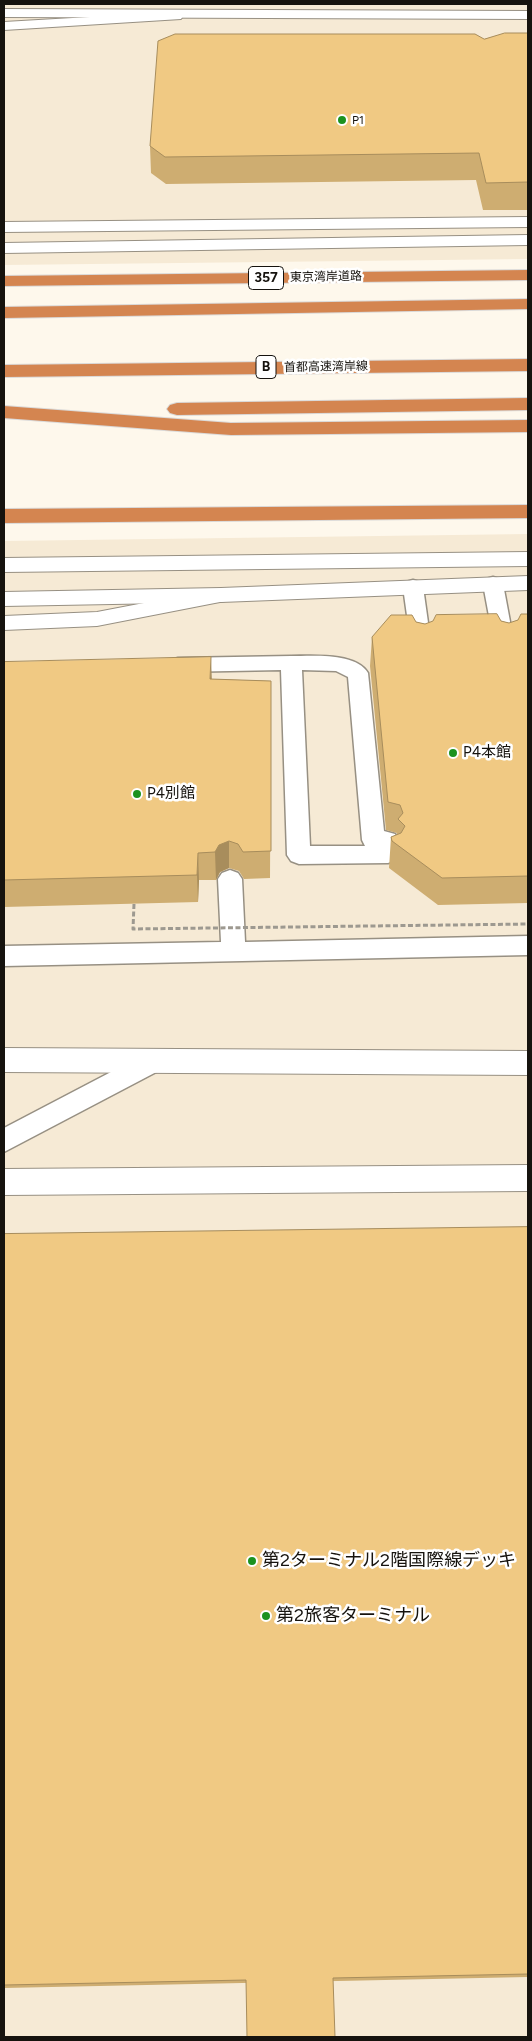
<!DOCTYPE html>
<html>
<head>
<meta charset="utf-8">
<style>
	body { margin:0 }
	#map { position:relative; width:532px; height:2041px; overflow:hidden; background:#fef8ec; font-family:Figtree,sans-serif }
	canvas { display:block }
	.frame { position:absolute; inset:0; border:5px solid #16130e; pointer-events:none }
</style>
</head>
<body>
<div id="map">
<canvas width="532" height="2041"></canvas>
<div class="frame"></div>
</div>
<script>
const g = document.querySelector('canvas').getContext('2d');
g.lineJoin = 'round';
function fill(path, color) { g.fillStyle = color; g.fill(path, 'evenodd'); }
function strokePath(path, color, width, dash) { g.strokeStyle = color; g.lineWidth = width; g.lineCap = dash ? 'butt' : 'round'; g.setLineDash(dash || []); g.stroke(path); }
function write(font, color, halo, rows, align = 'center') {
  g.font = font + ' Figtree,"Noto Sans JP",sans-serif'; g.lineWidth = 5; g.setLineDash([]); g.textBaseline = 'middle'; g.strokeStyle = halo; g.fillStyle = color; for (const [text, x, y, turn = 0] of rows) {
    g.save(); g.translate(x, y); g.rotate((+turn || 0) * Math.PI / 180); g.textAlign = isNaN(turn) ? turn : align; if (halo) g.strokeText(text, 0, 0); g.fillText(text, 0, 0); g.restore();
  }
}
fill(new Path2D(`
	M4,4H528V259L4,265Z
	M528,534V2037H4V541Z`), '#f6ead5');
const lane = new Path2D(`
	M493,577L500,579L503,584L514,643L511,648L504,650L497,648L494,643L483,584L486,579Z
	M413,580L420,582L423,587L431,644L428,649L421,651L414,649L411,644L403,587L406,582Z
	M291,656C312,656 356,652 368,673L384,831L395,834L398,840L393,847L400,854L396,860L388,863L299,864L291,861L287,855L281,670L178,672L171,670L168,665L171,660L178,658ZM302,670L336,671L348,677L362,840L365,846H310Z
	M230,870L238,873L242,879L245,942L528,936V955L4,966V946L221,942L218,879L222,873Z
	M153,1050L162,1053L166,1061L162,1069L4,1152V1128Z`);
const street = new Path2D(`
	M176,12L183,16L181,19L4,30V22Z
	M528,217V227L4,232V222Z
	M217,589L225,591L228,596L225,601L97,626L4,630V616L97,612Z`);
const secondary = new Path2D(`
	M4,9L528,11V19L4,17Z
	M528,235V245L4,253V243Z
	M528,552V566L4,572V558Z
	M528,576V590L221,602L4,606V592L221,588Z
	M4,1048L528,1051V1075L4,1072Z
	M528,1165V1191L4,1195V1169Z`);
const highway = new Path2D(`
	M528,270V280L4,286V276Z
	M528,299V309L4,318V307Z
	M528,359V371L4,377V365Z
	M528,398V410L177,415L170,413L167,409L170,405L177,403Z
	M4,406L231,423L528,420V432L231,435L4,418Z
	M528,505V518L4,523V509Z`);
strokePath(lane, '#979083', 3);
strokePath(street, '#979083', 2);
strokePath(secondary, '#979083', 2);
strokePath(highway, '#dad9d8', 2);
fill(lane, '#fff');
fill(street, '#fff');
fill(secondary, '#fff');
fill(highway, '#d48550');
strokePath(new Path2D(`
	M134,904L133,929L528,924`), '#9d9990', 3, [5, 2.5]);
fill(new Path2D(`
	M528,33V210H483L476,180L166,184L151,173L150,146L484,39Z
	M528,614V903L438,905L389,868L391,837L397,835V833L386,830L370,666L372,637L416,622L425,624L501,621L509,623L518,620Z
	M4,662L212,679L271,681L270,878L244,879L239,871L229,868L220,872L216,880H199L198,902L4,907Z
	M528,1227V1977L4,1988V1234Z`), '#cead71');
fill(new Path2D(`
	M211,657L212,685L210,679Z
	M229,841V868L220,872L216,880L215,852L219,845Z
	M198,853L199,880L198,902L197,875Z`), '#a88d5c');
const building = new Path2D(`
	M505,33H528V182L486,183L479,153L165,157L150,146L158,41L175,34H475L484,39Z
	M497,614L501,621L509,623L518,620L521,614H528V876L442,878L392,841L391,837L401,833L405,826L398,819L403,813L400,805L388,802L372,637L391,615H412L416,622L425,624L433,621L436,615Z
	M211,657L210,679L271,681V851L243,852L238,844L229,841L219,845L215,852L198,853L197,875L4,880V662Z
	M528,1227V1974L333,1978L335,2037H247L246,1980L4,1985V1234Z`);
fill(building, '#f0c983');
strokePath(building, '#a88d5c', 1);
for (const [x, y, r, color] of [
	[342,120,5,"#1b921f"],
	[453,753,5,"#1b921f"],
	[137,794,5,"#1b921f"],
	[252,1561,5,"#1b921f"],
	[266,1616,5,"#1b921f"]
]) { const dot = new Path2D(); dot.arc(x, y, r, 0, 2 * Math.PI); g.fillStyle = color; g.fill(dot); strokePath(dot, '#fff', 2); }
write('12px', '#16130e', '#fff', [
	["P1",352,120]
], 'left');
write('12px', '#16130e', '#fff', [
	["東京湾岸道路",326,277,-1],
	["首都高速湾岸線",326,367,-1]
]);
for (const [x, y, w] of [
	[266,278,35],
	[266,367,20]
]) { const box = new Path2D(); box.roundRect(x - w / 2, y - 11.5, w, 23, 4); g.fillStyle = '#fff'; g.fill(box); strokePath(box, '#16130e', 1); }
write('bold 14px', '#16130e', null, [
	["357",266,278],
	["B",266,367]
]);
write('15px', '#16130e', '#fff', [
	["P4本館",463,753],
	["P4別館",147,794]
], 'left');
write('18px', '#16130e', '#fff', [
	["第2ターミナル2階国際線デッキ",262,1561],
	["第2旅客ターミナル",276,1616]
], 'left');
</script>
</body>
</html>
